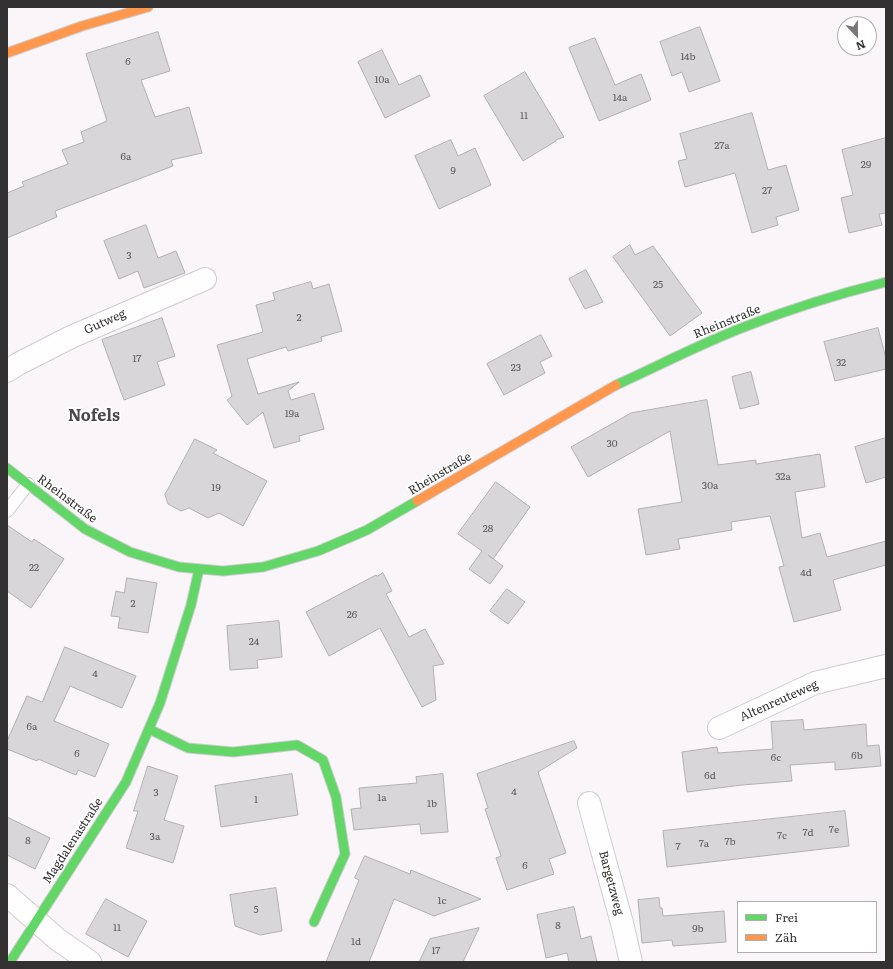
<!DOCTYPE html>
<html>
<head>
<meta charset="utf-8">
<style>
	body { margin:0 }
	#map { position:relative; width:893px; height:969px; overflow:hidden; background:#f9f5f9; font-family:Literata,serif }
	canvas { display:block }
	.frame { position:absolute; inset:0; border:8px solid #343133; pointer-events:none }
	.legend { position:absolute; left:737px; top:901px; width:140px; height:52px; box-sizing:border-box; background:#fff; border:1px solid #aeadad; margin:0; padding:5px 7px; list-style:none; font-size:12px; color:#343133 }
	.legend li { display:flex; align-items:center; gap:8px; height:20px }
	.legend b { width:20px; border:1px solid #aeadad }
	.north { position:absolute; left:837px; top:16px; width:40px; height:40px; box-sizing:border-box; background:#fff; border:1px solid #aeadad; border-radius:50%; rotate:158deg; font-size:11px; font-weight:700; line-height:16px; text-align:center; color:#343133 }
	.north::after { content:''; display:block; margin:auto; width:14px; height:18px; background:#797678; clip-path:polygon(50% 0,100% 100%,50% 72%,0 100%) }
</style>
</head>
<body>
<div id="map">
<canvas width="893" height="969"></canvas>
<div class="frame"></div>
<ul class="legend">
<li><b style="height:5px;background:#63d668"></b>Frei</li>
<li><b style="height:5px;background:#ff974d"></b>Zäh</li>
</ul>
<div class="north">N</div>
</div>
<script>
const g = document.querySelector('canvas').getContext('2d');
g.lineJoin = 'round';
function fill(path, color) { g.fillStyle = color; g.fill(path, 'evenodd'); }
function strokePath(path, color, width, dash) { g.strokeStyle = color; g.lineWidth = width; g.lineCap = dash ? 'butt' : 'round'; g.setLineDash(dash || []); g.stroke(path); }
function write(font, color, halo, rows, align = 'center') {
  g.font = font + ' Literata,serif'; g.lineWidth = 3.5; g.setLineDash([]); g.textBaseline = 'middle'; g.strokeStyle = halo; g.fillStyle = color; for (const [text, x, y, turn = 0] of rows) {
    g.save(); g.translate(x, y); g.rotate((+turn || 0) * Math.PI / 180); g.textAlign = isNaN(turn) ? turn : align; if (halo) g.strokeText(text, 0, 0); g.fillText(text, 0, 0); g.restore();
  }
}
const building = new Path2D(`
	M700,27L720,81L689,92L682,72L672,76L660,42Z
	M158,32L170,71L141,80L155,117L189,107L202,153L171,160L173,166L55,211L57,217L7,238V193L24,186L22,182L68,164L62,150L84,142L81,132L107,121L86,54Z
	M595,38L615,85L641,74L651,100L599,121L569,48Z
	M382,50L399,85L420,75L430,96L385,118L358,62Z
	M525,72L564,137L556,140V141L523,161L484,96Z
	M752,113L768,170L786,165L799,210L776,217L778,225L752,233L735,173L685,187L678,161L687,159L680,134Z
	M886,138V213L879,214L882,225L849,233L841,198L853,195L842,150Z
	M451,140L458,156L475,148L491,185L439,209L415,156Z
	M146,225L158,258L176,251L185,273L144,288L138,271L119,279L104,241Z
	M630,245L635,255L653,246L702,313L670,336L613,257Z
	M586,270L603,302L585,309L569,279Z
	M311,282L313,289L329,284L342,331L321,337L322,341L288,351L286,347L247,359L258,394L299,382L288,391L291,400L314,393L324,429L299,436L300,441L274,448L263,412L247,425L227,400L232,396L217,345L263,332L256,305L275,300L273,293Z
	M162,318L175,356L157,362L165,385L124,400L102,340Z
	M878,328L886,358V369L835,381L824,342Z
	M541,335L552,356L540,362L545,373L504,395L487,364Z
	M751,372L759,404L740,409L732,377Z
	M707,400L718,465L756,460V464L820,454L825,487L795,492L802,538L820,533L827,557L886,541V565L833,580L841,610L794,622L779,567L784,566L770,516L731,522L732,530L678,539L680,549L646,555L638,509L682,502L670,431L588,477L571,447L631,413Z
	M886,438V477L866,483L855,447Z
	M195,439L217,450L213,453L267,481L243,526L219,513L208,518L189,508L181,511L168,504L165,495Z
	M496,482L530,507L493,559L488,555L503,566L490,584L469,569L482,551L458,534Z
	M7,525L32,542L34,539L64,559L31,608L7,591Z
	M383,573L392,591L386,594L409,637L425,629L444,664L433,666L436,700L422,707L380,628L329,656L306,612L376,575L377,576Z
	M127,578L157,583L148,633L118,628L120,617L111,616L116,591L124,593Z
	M507,589L525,602L508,624L490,611Z
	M279,621L282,657L257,660L258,668L230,670L227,626Z
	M65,647L136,676L122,708L70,686L54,721L109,744L95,777L78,770L76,775L38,759L37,761L7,749V741L27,696L42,702Z
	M803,720L804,730L866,724L867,746L879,745L881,766L835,770V762L790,765L792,781L742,785L687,792L682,752L717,747L718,753L773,749L771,722Z
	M574,741L577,748L538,772L566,853L549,859L554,874L507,890L496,858L501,856L485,809L488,808L477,774Z
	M148,766L178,776L164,820L184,826L173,863L126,848L138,811H134Z
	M292,774L298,815L221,827L215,786Z
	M443,774L448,832L421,834L420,824L354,830L351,809L361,808L359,788L417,783L416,777Z
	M845,811L849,846L667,867L663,831Z
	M7,817L50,838L35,869L7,855Z
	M365,856L410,874L411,870L481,899L434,916L394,899L369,962H326L359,880L355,878Z
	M276,888L282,931L260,935L235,926L230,895Z
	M659,898L660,908H662L663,916L724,911L726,942L673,946L672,940L642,943L638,900Z
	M106,899L147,921L128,957L86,934Z
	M574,907L581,939L591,936L597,962H569L567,953L546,958L537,915Z
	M479,928L463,962H419L430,939Z`);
fill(building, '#d9d6d9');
strokePath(building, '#b3b0b3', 1);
const lane = new Path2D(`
	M7,511L28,484`);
const street = new Path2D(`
	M7,371L18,364L71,337L205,279
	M719,728L815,683L886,666
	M589,803L622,923L631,962
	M7,895L57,939L90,962`);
const fast = new Path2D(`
	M616,385C658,366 700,344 744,327C790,309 838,294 886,282
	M7,468L85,529L130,552L179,567L223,571L263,567L318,551L367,530L417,501
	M149,729L188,748L233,752L297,745L323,760L336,797L345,854L314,922
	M10,962L126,782L160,703L191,605L199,569`);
const slow = new Path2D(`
	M7,53L82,26L148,7
	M417,501L616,385`);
strokePath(lane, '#d0cdd0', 14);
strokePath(street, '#d0cdd0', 24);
strokePath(fast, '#d0cdd0', 11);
strokePath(slow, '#d0cdd0', 11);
strokePath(lane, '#fefefe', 12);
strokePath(street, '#fefefe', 22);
strokePath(fast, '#63d668', 9);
strokePath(slow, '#ff974d', 9);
write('10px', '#5d5a5c', null, [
	["14b",688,57],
	["6",128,62],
	["10a",382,80],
	["14a",620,98],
	["11",524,116],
	["27a",722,146],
	["6a",126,157],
	["29",866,165],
	["9",453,171],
	["27",767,191],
	["3",129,256],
	["25",658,285],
	["2",299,318],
	["17",137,359],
	["32",841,363],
	["23",516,368],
	["19a",292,414],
	["30",612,444],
	["32a",783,477],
	["30a",710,486],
	["19",216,488],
	["28",488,529],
	["22",34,568],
	["4d",806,573],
	["2",133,604],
	["26",352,615],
	["24",254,642],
	["4",95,674],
	["6a",32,727],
	["6",77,754],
	["6b",857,756],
	["6c",776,758],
	["6d",710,776],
	["4",514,792],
	["3",156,793],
	["1a",382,798],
	["1",256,800],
	["1b",432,804],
	["7e",834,830],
	["7d",808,833],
	["7c",782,836],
	["3a",155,837],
	["8",28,841],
	["7b",730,842],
	["7a",704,844],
	["7",678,847],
	["6",525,866],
	["1c",442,901],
	["5",256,910],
	["8",558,926],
	["11",117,928],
	["9b",698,929],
	["1d",356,942],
	["17",436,951]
]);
write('12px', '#343133', '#fff', [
	["Gutweg",105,322,-24],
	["Rheinstraße",727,322,-22],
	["Rheinstraße",440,474,-31],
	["Rheinstraße",67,499,37],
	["Altenreuteweg",779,701,-24],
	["Magdalenastraße",73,841,-57],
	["Bargetzweg",611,883,75]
]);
write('bold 16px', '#4c474c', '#fff', [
	["Nofels",94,416]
]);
</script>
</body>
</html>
